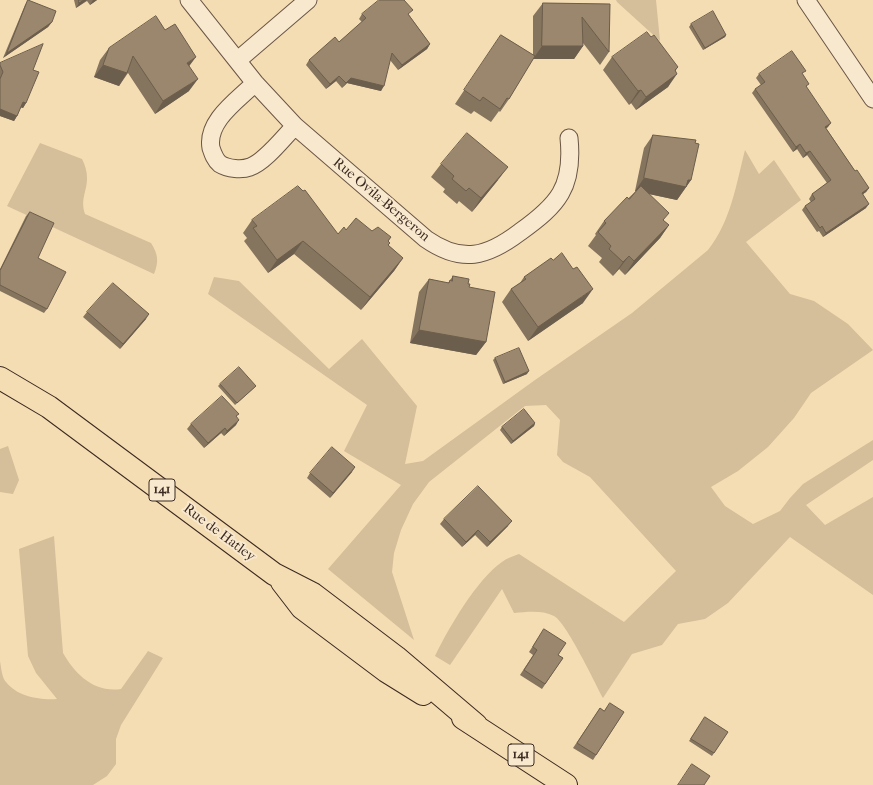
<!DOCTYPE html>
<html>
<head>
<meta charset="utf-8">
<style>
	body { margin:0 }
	canvas { display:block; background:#f4dcb3 }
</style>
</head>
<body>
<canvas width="873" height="785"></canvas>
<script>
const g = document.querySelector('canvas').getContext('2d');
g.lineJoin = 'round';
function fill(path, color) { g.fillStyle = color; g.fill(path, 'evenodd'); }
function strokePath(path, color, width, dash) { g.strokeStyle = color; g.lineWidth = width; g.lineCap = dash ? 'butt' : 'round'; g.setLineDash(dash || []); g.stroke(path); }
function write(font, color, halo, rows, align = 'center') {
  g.font = font + ' "IM FELL French Canon",serif'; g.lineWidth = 4; g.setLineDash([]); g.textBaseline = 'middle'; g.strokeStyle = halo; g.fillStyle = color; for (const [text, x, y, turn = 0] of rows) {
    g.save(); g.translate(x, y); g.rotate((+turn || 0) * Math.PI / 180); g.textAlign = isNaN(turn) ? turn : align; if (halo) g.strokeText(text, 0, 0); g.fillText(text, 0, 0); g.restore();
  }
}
fill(new Path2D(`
	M616,0H656L660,41L617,2Z
	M40,143L82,159C85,165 87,171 87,178C87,192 80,199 85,214L151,243C158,254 159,261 154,274L7,206Z
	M745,150L759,174L774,160L801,200L746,242L790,294L814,301L848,324L873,350L811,393L794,418L768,447L738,471L711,487L725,506L753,524L780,511L790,498L803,484L873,440V460L806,505L825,525L873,497V595L790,537L728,603L705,619L678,624L662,645L632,654L603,698C595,683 566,622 554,616C542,610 527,612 514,613L502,589L450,665L435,656C448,629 477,579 502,562C507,558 514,556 519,554L624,622L676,571L590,477L563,462L557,455L560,420L546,405L525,406L429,482L413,504L401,530L394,553L392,572L414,640L328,569L401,485L344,451L367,405L208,294L214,277L239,281L329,369L362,339L417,406L405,464L423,461L535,380L632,313L708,250C731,221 736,185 745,150Z
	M8,446L19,480L13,494L0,492V449Z
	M54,536L63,653C75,674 94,693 121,689L148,651L163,658L121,725L116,739V764L107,776L93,785H0V661C1,667 2,678 6,682C18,697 39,700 57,699L36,673L28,656L19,549Z`), '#d5be9a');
const minor = new Path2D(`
	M189,0L255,83L295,126L426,239C462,264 487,257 520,232C558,205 574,187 569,138
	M806,0L873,99
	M238,60L308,0
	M255,83C238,100 206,121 211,148C213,154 215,160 220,164C228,169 242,170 250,167C265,162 284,137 295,126`);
const primary = new Path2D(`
	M0,378L49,407L274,574L313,594L396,657L476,725
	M282,582L302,608L386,671L423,694
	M463,718L566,785`);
strokePath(minor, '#695646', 19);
strokePath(primary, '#3b2a21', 24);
strokePath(minor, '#f8e8ce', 17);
strokePath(primary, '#f4dcb3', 22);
fill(new Path2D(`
	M28,0L52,22L48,27L3,58L25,5Z
	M74,0H97L90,5L87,1L76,8Z
	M543,3L610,4L609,52L600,65L583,43V46L574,59H533L509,99L500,112L499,111L491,122L474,111L471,114L455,104L501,35L533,55V16Z
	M362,14L409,15L430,44L427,49L398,70L390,60L381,91L347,83L342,88L336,81L326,89L306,65L309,60L339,42L362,22L359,19Z
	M691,24L726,35L725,37L703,50L689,27Z
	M109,48L189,67V91L155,114L128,73L119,86L94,77L100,60Z
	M612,57L676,71L668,87L636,110L631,103L629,105L603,70Z
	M0,63L26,103L23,108L21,107L17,116L14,121L0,116Z
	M759,74L803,75L807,88L828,127L826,128L855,171L869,188L866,192L863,194L866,208L823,237L819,231L817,232L802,210L805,206L811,202L809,199L812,194L827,183L807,155L803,158L797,149L793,152L752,93L755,89L761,85L756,78Z
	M653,135L691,180L677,200L649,194L664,221L669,225L660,238L625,275L619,269L613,276L599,262L602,258L588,246L596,235L595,234L604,221L636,191H635L644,148Z
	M441,164L498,180L472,212L459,201L457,204L443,192L445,189L431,177Z
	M30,212L47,309L44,313L0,291V269L26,216Z
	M252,220L338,234L346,230L372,231L391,237L388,241L390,243L388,245L403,258L394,271L361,310L294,254L268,273L244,241L247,238L243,233Z
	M553,260L583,303L528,341L502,302L511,289L520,283L524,277Z
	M453,276L468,284L469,287L486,342L476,355L410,343L419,292L429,279L448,283Z
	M87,312L146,319L120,349L83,317Z
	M495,358L527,374L503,384L493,360Z
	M220,384L256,386L254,388L235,405L218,386Z
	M237,417L236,425L224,436L221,433L204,448L187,429L191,424Z
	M535,423L534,426L511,444L500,430L502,427Z
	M352,472L330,498L307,478L310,473Z
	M444,519L508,526L487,547L475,535L462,547L440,524Z
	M544,629L558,655L563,658L542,689L520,675L533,655L529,652Z
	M600,708L604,711L624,712L593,760L573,748Z
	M705,717L728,732L712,756L689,741Z`), '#85745e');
fill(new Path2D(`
	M84,0H87L76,8L79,3Z
	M93,0H97L90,5Z
	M52,22L48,27L3,58L7,53Z
	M726,35L725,37L703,50L705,48Z
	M430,44L427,49L398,70L402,65Z
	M542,46H583L574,59H533Z
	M196,57L187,69V63Z
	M103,65L127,73L119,86L94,77Z
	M678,67L670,79L677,74L668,87L636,110L646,97L675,70Z
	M339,76L336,81L326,89L330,84Z
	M351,78L384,86L381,91L347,83L342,88L346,83Z
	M198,79L189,91L155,114L163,101Z
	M641,90L631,103L629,105L638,91Z
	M23,102L26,103L23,108L19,107Z
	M0,109L17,116L14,121L0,116Z
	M831,123L828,127L822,131L825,127Z
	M800,144L797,149L793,152L796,147Z
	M810,151L807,155L803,158L806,153Z
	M508,167L498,180L472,212L481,198Z
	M644,178L688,180H691L677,200L635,191Z
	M869,188L866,192L859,197L862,193Z
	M869,204L866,208L823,237L826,233Z
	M669,225L660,238L625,275L634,261Z
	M303,241L294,254L268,273L277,260Z
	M629,256L619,269L613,276L623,262Z
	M403,258L394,271L361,310L370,297Z
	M593,289L583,303L528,341L538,327Z
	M149,314L146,319L120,349L123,344Z
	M419,330L486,342L476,355L410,343Z
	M529,371L527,374L503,384L505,382Z
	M239,420L236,425L224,436L227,431Z
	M535,423L534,426L511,444L513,441Z
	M225,428L221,433L204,448L208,443Z
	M355,467L352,472L330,498L333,493Z
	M512,521L508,526L487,547L490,542Z
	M478,530L475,535L462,547L466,542Z`), '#6c5e4c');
const building = new Path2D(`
	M28,0L56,11L52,22L7,53Z
	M79,0H84L79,3Z
	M379,0H404L413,10L408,14L430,44L402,65L392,53L384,86L351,78L346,83L339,76L330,84L309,60L335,37L339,42L366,18L362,14Z
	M543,3L610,4L609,52L582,17L583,46H542Z
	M713,11L726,35L705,48L691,24Z
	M156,16L165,30L175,24L196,57L187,63L198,79L163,101L133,56L127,73L103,65L109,48Z
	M647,32L651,37L654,35L678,67L675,70L677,74L646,97L641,90L638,91L612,57Z
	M501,35L535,56L509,99L507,98L500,109L483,97L480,101L464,90Z
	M43,44L33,70L39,72L26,103L23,102L17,116L0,109V79L3,72L0,65V63Z
	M792,51L806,71L802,73L809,84L806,86L831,123L825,127L855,171L857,170L869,188L862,193L869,204L826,233L822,226L820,228L805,206L815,199L812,194L831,180L810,151L806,153L800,144L796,147L755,89L765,82L759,74Z
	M467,133L508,167L481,198L469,188L466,191L452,179L454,176L441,164Z
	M653,135L696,140L695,143L699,144L691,180H688L686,187L644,178Z
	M298,186L303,191L305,190L338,234L344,227L346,230L356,218L372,231L378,227L391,237L388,241L390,243L388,245L403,258L370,297L303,241L277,260L253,228L257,226L252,220Z
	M641,186L669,213L663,220L669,225L634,261L629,256L623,262L609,249L611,246L598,232L606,223L604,221L627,197L629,199Z
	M30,212L54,223L38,258L66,272L47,309L0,285V271Z
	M562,253L573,269L577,267L593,289L538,327L511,289L526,279L524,277L551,258L553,260Z
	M453,276L469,279L468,284H470L469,287L495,292L486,342L419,330L429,279L449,283L450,280L452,281Z
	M113,283L149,314L123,344L87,312Z
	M519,348L529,371L505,382L495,358Z
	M239,367L256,386L237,403L220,384Z
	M222,396L239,414L236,416L239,420L227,431L225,428L208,443L191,424Z
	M524,409L535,423L513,441L502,427Z
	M332,447L355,467L333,493L310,473Z
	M478,486L512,521L490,542L478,530L466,542L444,519Z
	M544,629L566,643L558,655L563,658L545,684L524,670L537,650L533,647Z
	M610,703L624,712L596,755L577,743L600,708L604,711Z
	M705,717L728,732L714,753L691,739Z
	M692,764L710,776L704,785H678Z`);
fill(building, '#9b876d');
strokePath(building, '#6c5e4c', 1);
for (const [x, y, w] of [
	[162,490,26],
	[521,755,26]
]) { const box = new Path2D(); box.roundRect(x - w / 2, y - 11, w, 22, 3); g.fillStyle = '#f8e8ce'; g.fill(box); strokePath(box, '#3b2a21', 1); }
write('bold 13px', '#3b2a21', null, [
	["141",162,490],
	["141",521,755]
]);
write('14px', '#3b2a21', '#f8e8ce', [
	["Rue Ovila-Bergeron",381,200,40],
	["Rue de Hatley",219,533,37]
]);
</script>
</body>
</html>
